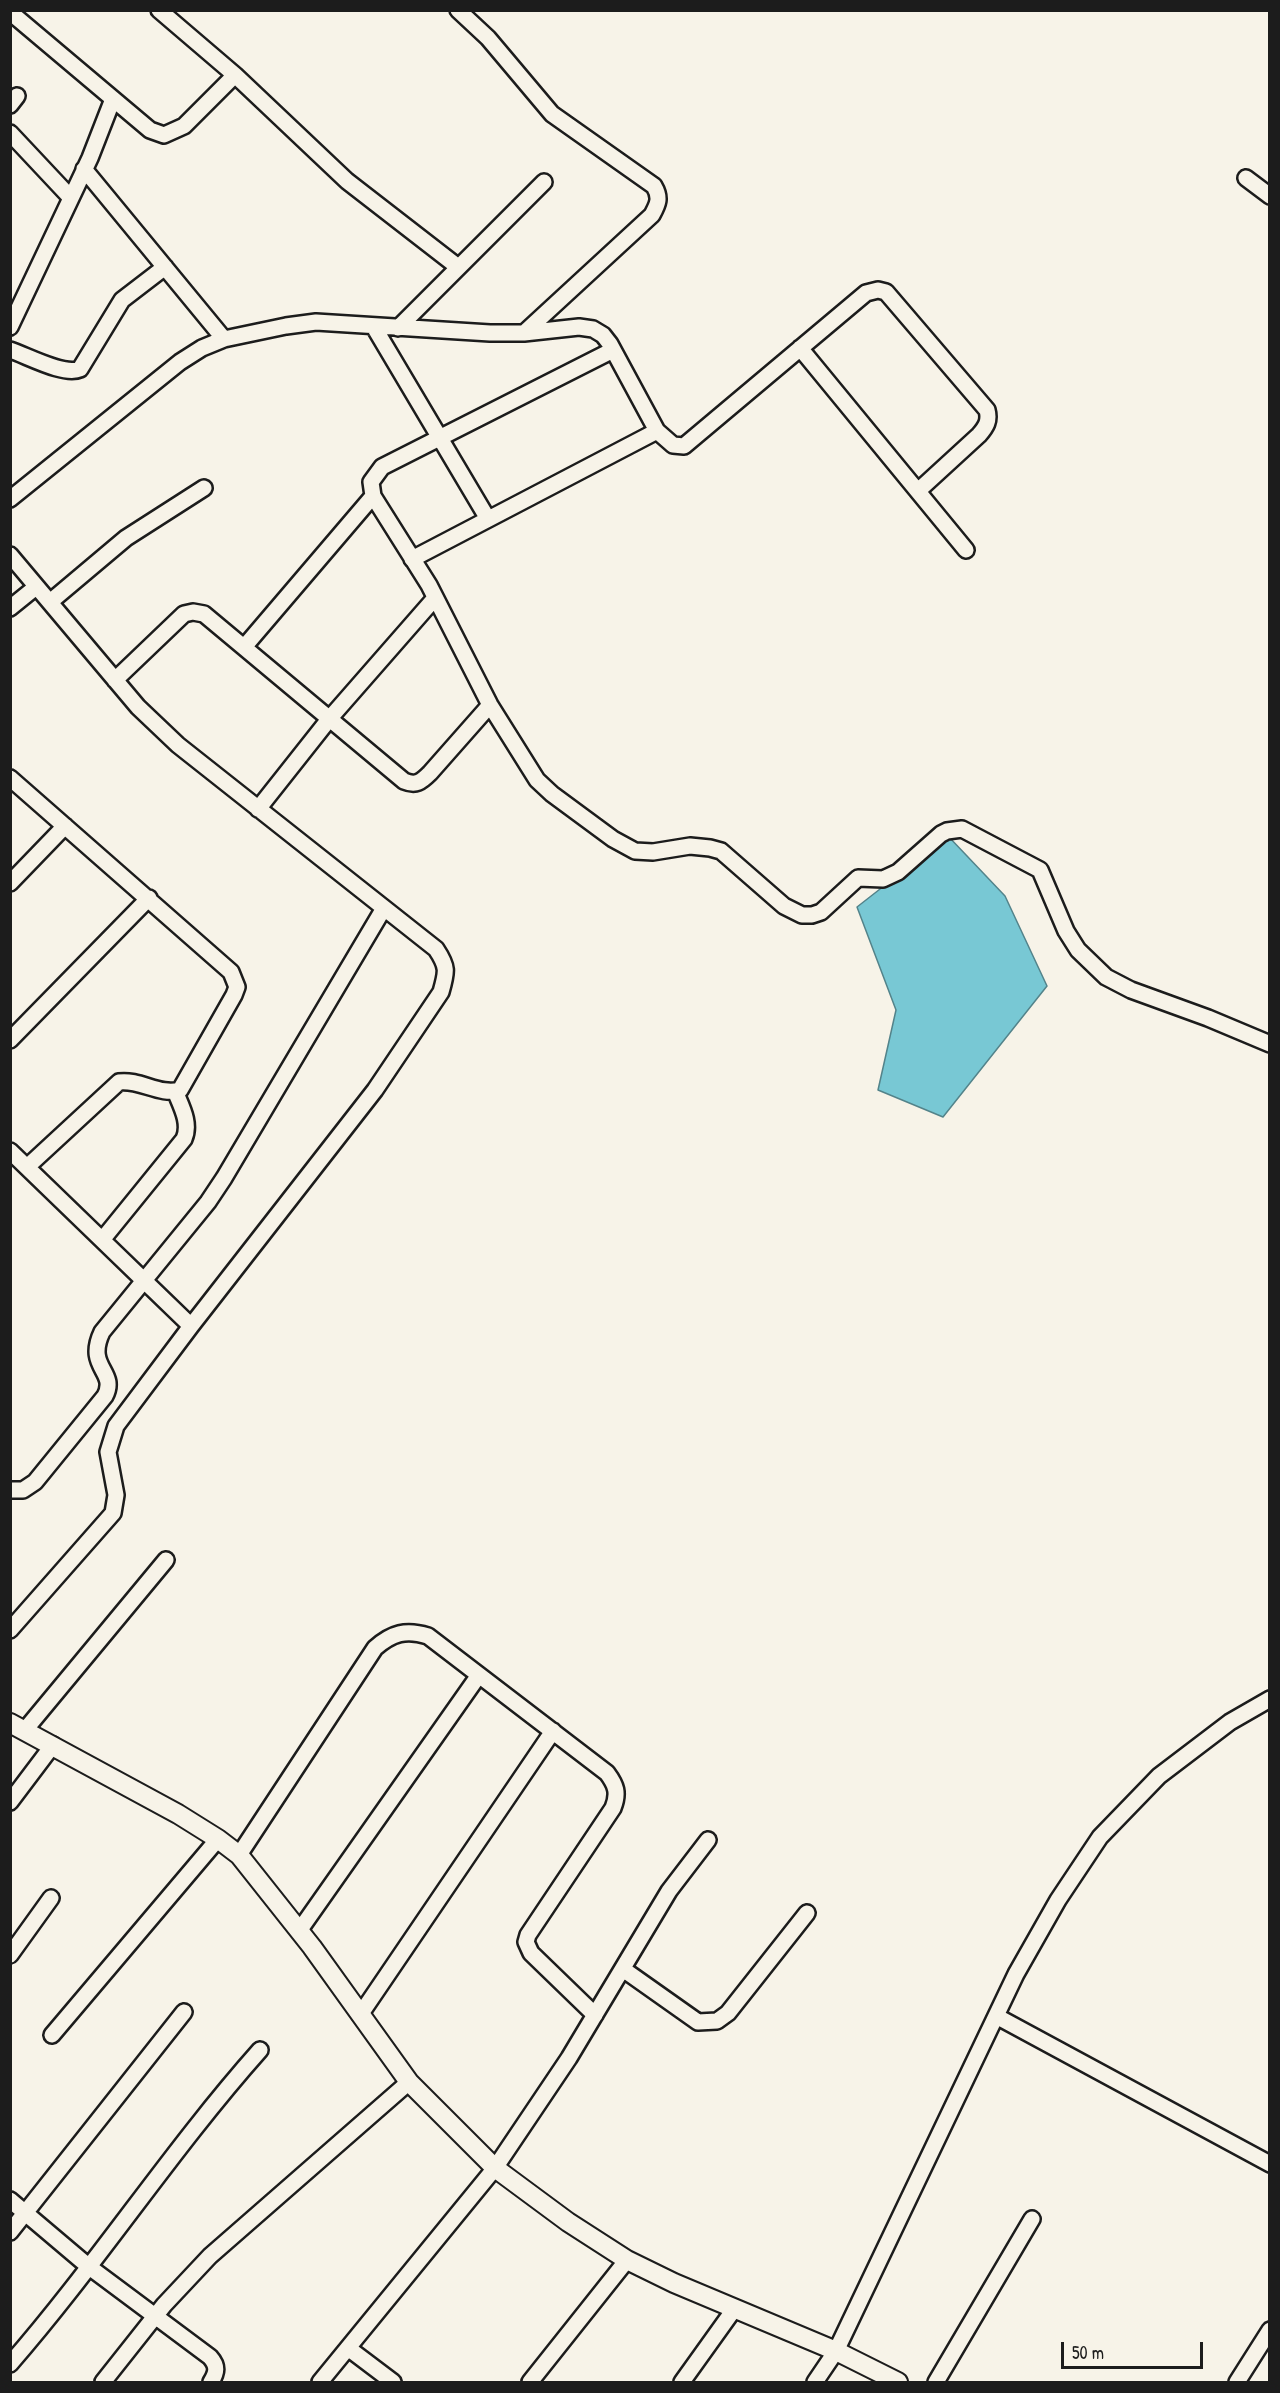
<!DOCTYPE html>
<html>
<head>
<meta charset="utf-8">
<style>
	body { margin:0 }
	#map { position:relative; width:1280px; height:2393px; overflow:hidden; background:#f7f3e8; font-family:"Patrick Hand",sans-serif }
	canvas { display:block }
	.frame { position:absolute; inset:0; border:12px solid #1c1c1c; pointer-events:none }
	.scale { position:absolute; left:1061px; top:2342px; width:142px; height:27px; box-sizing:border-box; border:3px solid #1c1c1c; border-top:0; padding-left:8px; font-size:18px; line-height:21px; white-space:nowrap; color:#1c1c1c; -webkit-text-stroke:4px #f7f3e8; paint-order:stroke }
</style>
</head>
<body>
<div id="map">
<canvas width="1280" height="2393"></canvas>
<div class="frame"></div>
<div class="scale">50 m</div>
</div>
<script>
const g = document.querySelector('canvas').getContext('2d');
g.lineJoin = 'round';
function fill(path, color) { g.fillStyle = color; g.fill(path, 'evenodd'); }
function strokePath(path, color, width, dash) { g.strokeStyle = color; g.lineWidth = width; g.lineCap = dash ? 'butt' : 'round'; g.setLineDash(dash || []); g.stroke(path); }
const water = new Path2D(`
	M948,836L1005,896L1047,986L943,1117L878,1090L896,1010L857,907Z`);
fill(water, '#78c8d4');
strokePath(water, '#53838a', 1.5);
const minor = new Path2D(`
	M159,10L235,75L347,181L458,267
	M458,10L488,38L552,114L654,186C661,198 658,204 652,215L524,333
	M10,12L150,130L164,135L184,126L235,75
	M10,105L17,96
	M10,133L71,198
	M84,169L224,339
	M1246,178L1270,196
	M10,327L90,158L113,99
	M374,327L488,519
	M398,328L544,182
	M800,348L966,550
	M10,350C28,356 64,376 80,369L122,300L165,267
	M613,350L382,467L371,482L373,496L429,585L490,705L537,780L552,794L613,839L635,851L653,852L690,846L710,848L721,851L784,906L802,915H812L821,912L858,878L883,879L898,872L941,834L947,831L962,829L1040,870L1066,931L1078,950L1106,977L1131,990L1208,1018L1270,1044
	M10,499L180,362L202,348L224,339L286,326L316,322L490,333H524L579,327L593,329L603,335L610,344L657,431L673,445L684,446L866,293L878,290L886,292L987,410C990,421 986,427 979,435L919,490
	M10,555L138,707L178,745L436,949C448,967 447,971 441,992L375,1090L191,1326L116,1426L108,1452L116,1495L113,1513L10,1630
	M412,559L657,431
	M50,602L126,538L204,488
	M10,608L36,587
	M245,646L373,496
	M115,680L184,614L193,612L204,614L404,781C416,786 421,782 430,773L490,705
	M10,778L231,972L237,987L234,995L180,1090C160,1096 140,1079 119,1082L27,1167
	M258,809L330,718L435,598
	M10,883L65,826
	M10,1040L149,898
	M10,1151L191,1326
	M102,1240L184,1139C191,1123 181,1106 175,1091
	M10,1490H23L35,1482L105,1396C118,1371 85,1368 102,1332L208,1202L224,1178L384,908
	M25,1730L166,1560
	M10,1802L53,1745
	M239,1855L375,1648C392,1633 406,1629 428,1636L607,1773C616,1785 619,1793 613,1808L528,1935L526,1942L531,1953L595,2015
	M299,1931L479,1675
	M10,1955L51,1898
	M623,1969L698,2022L717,2021L728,2013L807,1913
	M360,2015L553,1731
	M996,2016L1270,2164
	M52,2035L218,1839
	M10,2200L88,2266L210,2357C218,2366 217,2372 211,2382
	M10,2232L184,2012
	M348,2348L393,2382
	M10,2364C98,2263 171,2150 260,2050
	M103,2382L164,2305L210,2256L409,2082
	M320,2382L495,2168L569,2058L669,1891L708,1840
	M530,2382L627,2260
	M682,2382L735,2308
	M815,2382L836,2351L1016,1974L1058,1900L1100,1837L1159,1776L1230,1722L1270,1699
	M936,2382L1032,2219
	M1237,2382L1270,2330`);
const tertiary = new Path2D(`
	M10,1723L178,1814L218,1839L239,1855L312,1947L409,2082L495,2168L568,2222L627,2260L674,2283L836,2351L898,2382`);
strokePath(minor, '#1c1c1c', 20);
strokePath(tertiary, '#1c1c1c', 22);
strokePath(minor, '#f7f3e8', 15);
strokePath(tertiary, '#f7f3e8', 18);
</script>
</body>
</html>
